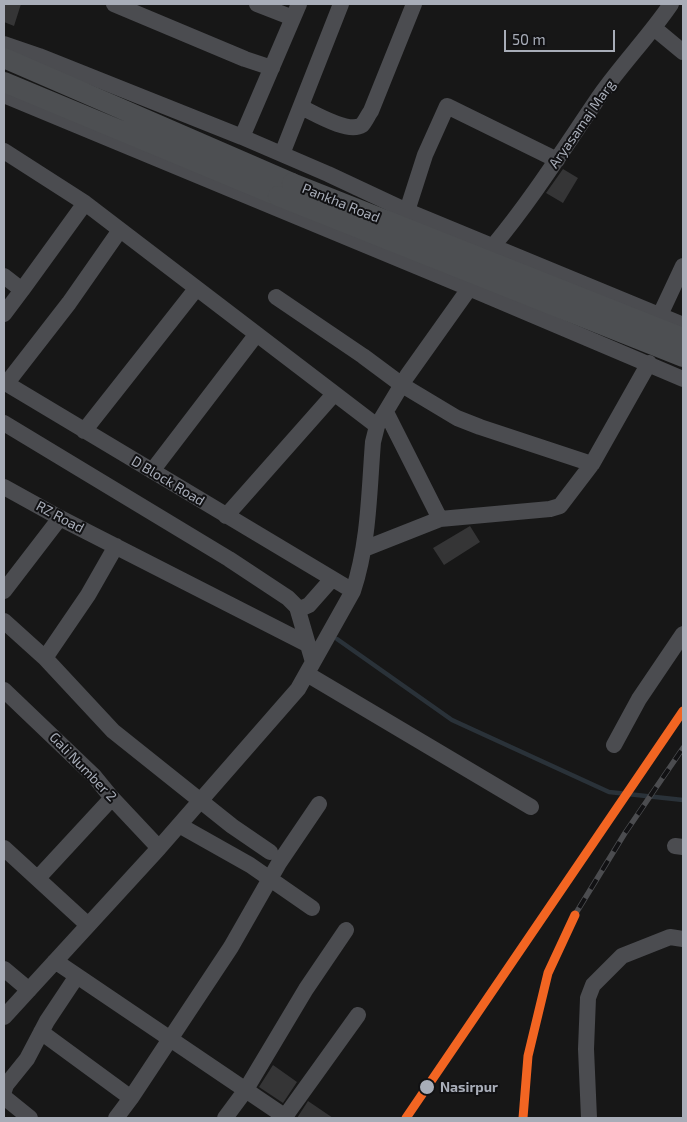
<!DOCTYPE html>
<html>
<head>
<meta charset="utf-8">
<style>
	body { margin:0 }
	#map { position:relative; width:687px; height:1122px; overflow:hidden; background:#171717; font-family:"Exo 2",sans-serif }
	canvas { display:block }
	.frame { position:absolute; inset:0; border:5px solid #a8adb8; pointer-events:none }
	.scale { position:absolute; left:504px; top:30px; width:111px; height:22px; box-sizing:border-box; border:2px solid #a8adb8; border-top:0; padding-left:6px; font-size:15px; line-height:18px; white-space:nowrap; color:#a8adb8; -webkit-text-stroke:4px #111113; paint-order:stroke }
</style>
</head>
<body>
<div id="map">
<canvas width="687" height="1122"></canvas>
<div class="frame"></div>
<div class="scale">50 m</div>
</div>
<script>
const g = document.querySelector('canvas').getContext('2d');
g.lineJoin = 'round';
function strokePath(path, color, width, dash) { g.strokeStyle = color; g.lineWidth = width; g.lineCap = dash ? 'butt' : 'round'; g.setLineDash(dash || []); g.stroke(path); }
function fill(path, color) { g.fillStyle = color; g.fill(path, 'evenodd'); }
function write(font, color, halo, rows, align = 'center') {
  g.font = font + ' "Exo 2",sans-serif'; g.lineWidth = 4; g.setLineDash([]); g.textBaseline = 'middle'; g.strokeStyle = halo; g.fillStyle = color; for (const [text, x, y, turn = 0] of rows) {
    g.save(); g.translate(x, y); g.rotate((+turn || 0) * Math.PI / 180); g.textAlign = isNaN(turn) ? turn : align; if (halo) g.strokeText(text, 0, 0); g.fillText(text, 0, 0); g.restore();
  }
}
strokePath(new Path2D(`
	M337,639L452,720L609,792L683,800`), '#2a3239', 4.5);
fill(new Path2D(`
	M4,4H21L14,26L4,22Z
	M563,169L578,178L563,203L546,193Z
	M470,526L480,542L444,565L433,548Z
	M273,1065L297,1082L283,1103L259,1087Z
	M308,1101L333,1118H297Z`), '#353536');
strokePath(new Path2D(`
	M114,4L245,59L272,68
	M257,4L293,18
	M654,28L683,52
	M4,44L39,56L242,137L328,174L407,211L683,325
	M4,95L469,288L683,379
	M301,107C314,113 348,134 362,125C365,122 368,115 371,111L414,4
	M242,137L299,4
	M4,151L85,203L22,290
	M282,154L341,4
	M85,203L377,426
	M407,211L425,155L447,106L557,160
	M493,246C533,198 566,145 601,94C623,63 650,35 671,4
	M4,276L22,290L4,314
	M276,297L363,356L402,385L457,418L480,427L592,464
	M660,315L683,266
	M4,382L353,591
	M6,384L69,303L120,230
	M386,412L440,519
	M4,423L229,559L288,598L297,607L313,662
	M84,431L196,289
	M152,471L256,335
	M4,487L60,518L307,644
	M226,516L334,394
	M364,549L440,519L550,509L560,506L592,464L649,363
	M4,591L60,518
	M298,610L309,605L332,579
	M4,621L45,658L113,731L232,826L270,852
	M45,658L88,595L116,546
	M307,674L531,807
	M4,690L94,776L112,798L159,848
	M614,745L639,699L683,634
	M179,825L250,865L312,908
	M675,846L683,847
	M4,848L88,925
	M38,878L112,798
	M55,961L287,1118
	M4,969L29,990
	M4,1017L159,848L298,689L353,591C369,543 369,492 373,442L377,426L407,376L498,248
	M41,1032L131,1098
	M4,1091L6,1085L27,1059L47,1021L77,976
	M4,1097L30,1118
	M116,1118L131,1098L231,947L279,863L319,804
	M225,1118L245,1091L306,989L346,930
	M284,1118L358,1015
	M589,1118L586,1049L588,998L593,985L622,956L670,937L683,939`), '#4b4c50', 16);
strokePath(new Path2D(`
	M4,58L292,183
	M4,82L278,196`), '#4d4f52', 20);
const rail = new Path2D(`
	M523,1118L528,1056L548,973L576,913L625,833L683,748`);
strokePath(rail, '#4b4c4f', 5.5);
strokePath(rail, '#111113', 4, [11]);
strokePath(new Path2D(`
	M292,183L683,338
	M278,196L683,357`), '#4d4f52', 20);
strokePath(new Path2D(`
	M406,1118L683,711
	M523,1118L528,1056L548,973L575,915`), '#f26522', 9);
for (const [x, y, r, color] of [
	[427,1087,8,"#a8adb8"]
]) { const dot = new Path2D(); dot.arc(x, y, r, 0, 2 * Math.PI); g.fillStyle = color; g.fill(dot); strokePath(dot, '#111113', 2); }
write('14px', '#a8adb8', '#111113', [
	["Aryasamaj Marg",582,124,-55],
	["Pankha Road",341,203,22],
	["D Block Road",168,481,31],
	["RZ Road",60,517,28],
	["Gali Number 2",83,767,46]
]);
write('bold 14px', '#a8adb8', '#111113', [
	["Nasirpur",440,1087]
], 'left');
</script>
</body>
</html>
